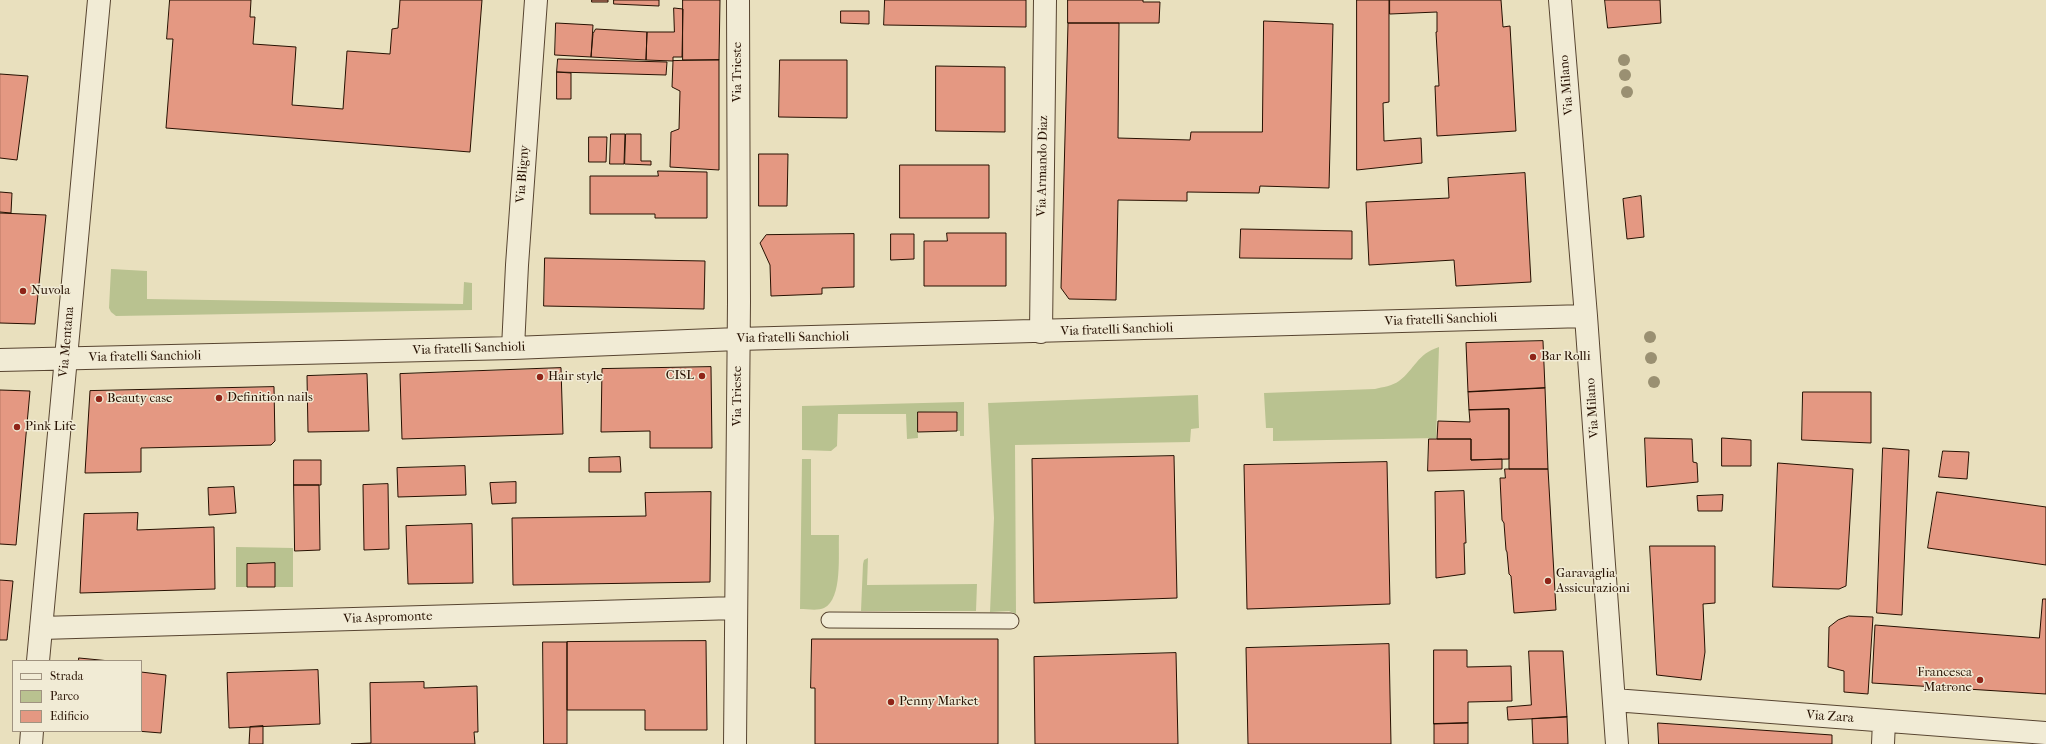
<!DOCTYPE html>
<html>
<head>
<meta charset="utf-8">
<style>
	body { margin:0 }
	#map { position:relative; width:2046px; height:744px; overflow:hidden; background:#e9e0be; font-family:"IM FELL French Canon",serif }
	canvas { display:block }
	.legend { position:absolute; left:12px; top:660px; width:130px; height:72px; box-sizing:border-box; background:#f1ebd5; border:1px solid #a09380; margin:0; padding:5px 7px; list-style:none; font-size:12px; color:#261001 }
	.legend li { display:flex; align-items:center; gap:8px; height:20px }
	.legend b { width:20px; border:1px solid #a09380 }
</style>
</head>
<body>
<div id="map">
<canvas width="2046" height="744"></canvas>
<ul class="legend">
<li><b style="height:5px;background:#f1ebd5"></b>Strada</li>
<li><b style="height:11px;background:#b9c290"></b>Parco</li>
<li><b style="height:11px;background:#e49882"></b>Edificio</li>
</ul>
</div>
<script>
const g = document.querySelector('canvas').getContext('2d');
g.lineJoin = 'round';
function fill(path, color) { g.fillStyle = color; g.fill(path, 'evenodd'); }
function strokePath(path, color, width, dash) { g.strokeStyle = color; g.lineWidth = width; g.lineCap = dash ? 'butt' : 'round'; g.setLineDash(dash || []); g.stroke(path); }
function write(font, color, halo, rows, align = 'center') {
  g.font = font + ' "IM FELL French Canon",serif'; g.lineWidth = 3; g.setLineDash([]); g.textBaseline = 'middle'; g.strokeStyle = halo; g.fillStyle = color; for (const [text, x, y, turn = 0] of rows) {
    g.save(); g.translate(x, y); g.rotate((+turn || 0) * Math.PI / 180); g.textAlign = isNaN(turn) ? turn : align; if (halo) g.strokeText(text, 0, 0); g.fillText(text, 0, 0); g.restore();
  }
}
fill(new Path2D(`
	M111,269L147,271V299L463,304L464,282L472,283V310L116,316L111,312L109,308Z
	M1439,347L1436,438L1273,441V428H1266L1264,393L1375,389C1383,387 1392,386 1399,381C1415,369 1417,354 1439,347Z
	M1198,395L1199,428L1191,429L1190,442L1015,445L1016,614L1009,611L990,612L994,518L988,403Z
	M964,402V436H960V431H958L957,411L917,412L918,438L907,439L906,414H838L837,446L831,451L802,450V406Z
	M802,459H811V535H839C838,553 843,599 824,608C818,611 807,609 800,609Z
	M236,547L293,548V587H275V563L247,564V587H236Z
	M868,558L867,585L977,584L976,611H861L863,564L864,560Z`), '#b9c290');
const building = new Path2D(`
	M170,0H251L250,17H255L253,44L296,47L292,105L343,109L347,51L390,54L392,29L398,28L400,0H482L470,152L166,128L173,39H167Z
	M592,0H608V2H592Z
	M614,0H659V6L614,4Z
	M683,0H720L719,60H683Z
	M885,0H1026V27L884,25Z
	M1068,0H1143V2H1160L1159,23H1068Z
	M1357,0H1389V102L1383,103L1384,141L1421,138L1422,163L1357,170Z
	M1390,0H1501L1503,27L1510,26L1516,131L1437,136L1435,86H1439L1436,32H1437V12L1390,14Z
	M1605,0H1660L1661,23L1608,28Z
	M674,8L683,9L682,57H673V61L646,60L647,32H674Z
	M841,11H869V24L841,23Z
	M1264,21L1333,24L1329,188L1260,186L1259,193L1187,192V201L1118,200L1116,300L1069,299L1061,288L1068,23H1119L1118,138L1190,140L1191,132H1262Z
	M556,23L593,25L591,57L555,55Z
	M596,29L647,32L646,60L591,57L593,34Z
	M558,59L667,62L666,75L557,72Z
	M719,60V170L670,167L671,132L679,129L680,91L672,87L673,61Z
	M780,60H847V118L779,117Z
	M936,66L1005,67V132L936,131Z
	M557,72L571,73V99H557Z
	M0,74L28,76L17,160L0,158Z
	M611,134H625L624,164H610Z
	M626,134H641V161H651V165L625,164Z
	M589,137H607L606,162H589Z
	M759,154H788L787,206H759Z
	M900,165H989V218H900Z
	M658,171L707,172V218H655V214H590V176H658Z
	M1525,173L1531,282L1456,286L1454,260L1369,265L1366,202L1449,198L1448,178Z
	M0,192L12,193L11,213L0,212Z
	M1641,196L1644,237L1627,239L1623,199Z
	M0,213L46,215L35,324L0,323Z
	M1241,229L1352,231V259L1240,258Z
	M947,233H1006V286H924V241H947Z
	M854,234V287L822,288V294L771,296L770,265L760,243L766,235Z
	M891,234H914V259L891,260Z
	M545,258L705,261L704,309L544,306Z
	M1543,341L1545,388L1468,392L1466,343Z
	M711,367L712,448H650V431L601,432L602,369Z
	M561,368L563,434L402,439L400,374Z
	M367,374L369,431L308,432L307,376Z
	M274,387L275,441L271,445L141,448V472L85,473L90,391Z
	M1545,388L1548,469H1509V409L1469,410L1468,392Z
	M0,390L30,391L16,545L0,544Z
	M1803,392H1871V443L1802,440Z
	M1509,409V459L1471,460V439H1437L1438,421L1470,422L1469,410Z
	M918,412H957V431L918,432Z
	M1645,438L1692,439L1693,462L1697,463L1698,482L1647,487Z
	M1722,438L1751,440V466H1722Z
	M1429,439H1471V460L1502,459V469L1428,471Z
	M1883,448L1909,450L1902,615L1877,613Z
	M1943,451L1969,452L1967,479L1939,477Z
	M1174,456L1177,598L1034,603L1032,459Z
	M620,457L621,472H589V458Z
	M294,460H321V485H294Z
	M1387,462L1390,604L1247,609L1244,465Z
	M1778,463L1853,469L1846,586L1839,589L1773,587Z
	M465,466L466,495L398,497L397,468Z
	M1505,469H1548L1556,610L1514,613L1511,576L1509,574L1507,552L1506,550L1504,523L1502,520L1500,478H1505Z
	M516,482V503L492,504L490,483Z
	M388,484L389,549L364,550L363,485Z
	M294,485H319L320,550L295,551Z
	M234,487L236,513L209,515L208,488Z
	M1464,491L1466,543H1464L1465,574L1436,578L1435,492Z
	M711,492L710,582L513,585L512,518L646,516L645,493Z
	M1937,492L2046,507V565L1928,548Z
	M1723,495L1722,511H1698L1697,496Z
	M138,513L137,530L214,527L215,589L80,593L84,514Z
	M472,524L473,583L408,584L406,526Z
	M1650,546H1715V603L1703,604L1705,652L1701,680L1657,675Z
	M275,563V587H247V564Z
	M0,580L13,581L7,640H0Z
	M2043,599H2046V694L1872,683L1875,625L2039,638Z
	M1849,616L1873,617L1868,694L1844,692V671L1828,667L1829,627L1838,620Z
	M812,639H998V744H815V688H811Z
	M706,641L707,730H645V710H567V642Z
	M543,642H567V744H544Z
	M1389,644L1391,744H1248L1246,648Z
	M1434,650H1467V667L1511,666L1512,701L1468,702V723L1434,724Z
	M1529,651H1563L1567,717L1508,720L1507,707L1531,705Z
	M1176,653L1178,744H1035L1034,657Z
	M79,658L110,661H79Z
	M318,670L320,724L229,728L227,673Z
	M141,672L166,675L161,733L137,731H141Z
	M424,682V688L477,686L478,732H474L475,744H351L371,743L370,683Z
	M1567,717L1568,744H1533L1532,719Z
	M1468,723V744H1434V724Z
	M1658,723L1832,735V744H1659Z
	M263,726V744H249L250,727Z`);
fill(building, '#e49882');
strokePath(building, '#261001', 1);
const lane = new Path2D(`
	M829,620L1011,621`);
const street = new Path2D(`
	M1560,0L1586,316L1617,744
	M1041,332L1045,0
	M513,348L517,265L536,0
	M0,360L513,348L738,339L1586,316
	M41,628L736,608
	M38,661L99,0
	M1614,700L2046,733
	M31,744L32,731
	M735,744L739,301L738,0
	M1883,744L1884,721`);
strokePath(lane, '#574430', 17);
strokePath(street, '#574430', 24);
strokePath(lane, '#f1ebd5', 15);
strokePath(street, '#f1ebd5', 22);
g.fillStyle = '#9a9072';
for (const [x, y] of [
	[1624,60],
	[1625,75],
	[1627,92],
	[1650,337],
	[1651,358],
	[1654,382]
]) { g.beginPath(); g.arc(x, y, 6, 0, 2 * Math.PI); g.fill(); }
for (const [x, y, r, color] of [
	[23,291,4,"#8f2418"],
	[1533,357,4,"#8f2418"],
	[702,376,4,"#8f2418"],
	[540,377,4,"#8f2418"],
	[219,398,4,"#8f2418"],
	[99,399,4,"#8f2418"],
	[17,427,4,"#8f2418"],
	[1548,581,4,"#8f2418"],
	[1980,680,4,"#8f2418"],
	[891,702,4,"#8f2418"]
]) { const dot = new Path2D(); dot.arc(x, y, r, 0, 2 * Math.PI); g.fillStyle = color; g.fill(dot); strokePath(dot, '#f1ebd5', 1.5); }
write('13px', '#261001', '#f1ebd5', [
	["Via Trieste",738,72,-90],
	["Via Milano",1567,85,-95],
	["Via Armando Diaz",1043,166,-89],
	["Via Bligny",523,174,-86],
	["Via fratelli Sanchioli",1441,320,-2],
	["Via fratelli Sanchioli",1117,330,-2],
	["Via fratelli Sanchioli",793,338,-1],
	["Via Mentana",67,342,-85],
	["Via fratelli Sanchioli",469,349,-2],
	["Via fratelli Sanchioli",145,357,-1],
	["Via Trieste",738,396,-90],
	["Via Milano",1593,408,-94],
	["Via Aspromonte",388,618,-2],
	["Via Zara",1830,717,4]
]);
write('13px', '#261001', '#f1ebd5', [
	["Nuvola",31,291],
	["Bar Rolli",1541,357],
	["CISL",694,376,"right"],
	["Hair style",548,377],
	["Definition nails",227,398],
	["Beauty case",107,399],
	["Pink Life",25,427],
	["Garavaglia",1556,574],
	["Assicurazioni",1556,589],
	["Francesca",1972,673,"right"],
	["Matrone",1972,688,"right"],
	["Penny Market",899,702]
], 'left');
</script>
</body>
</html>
